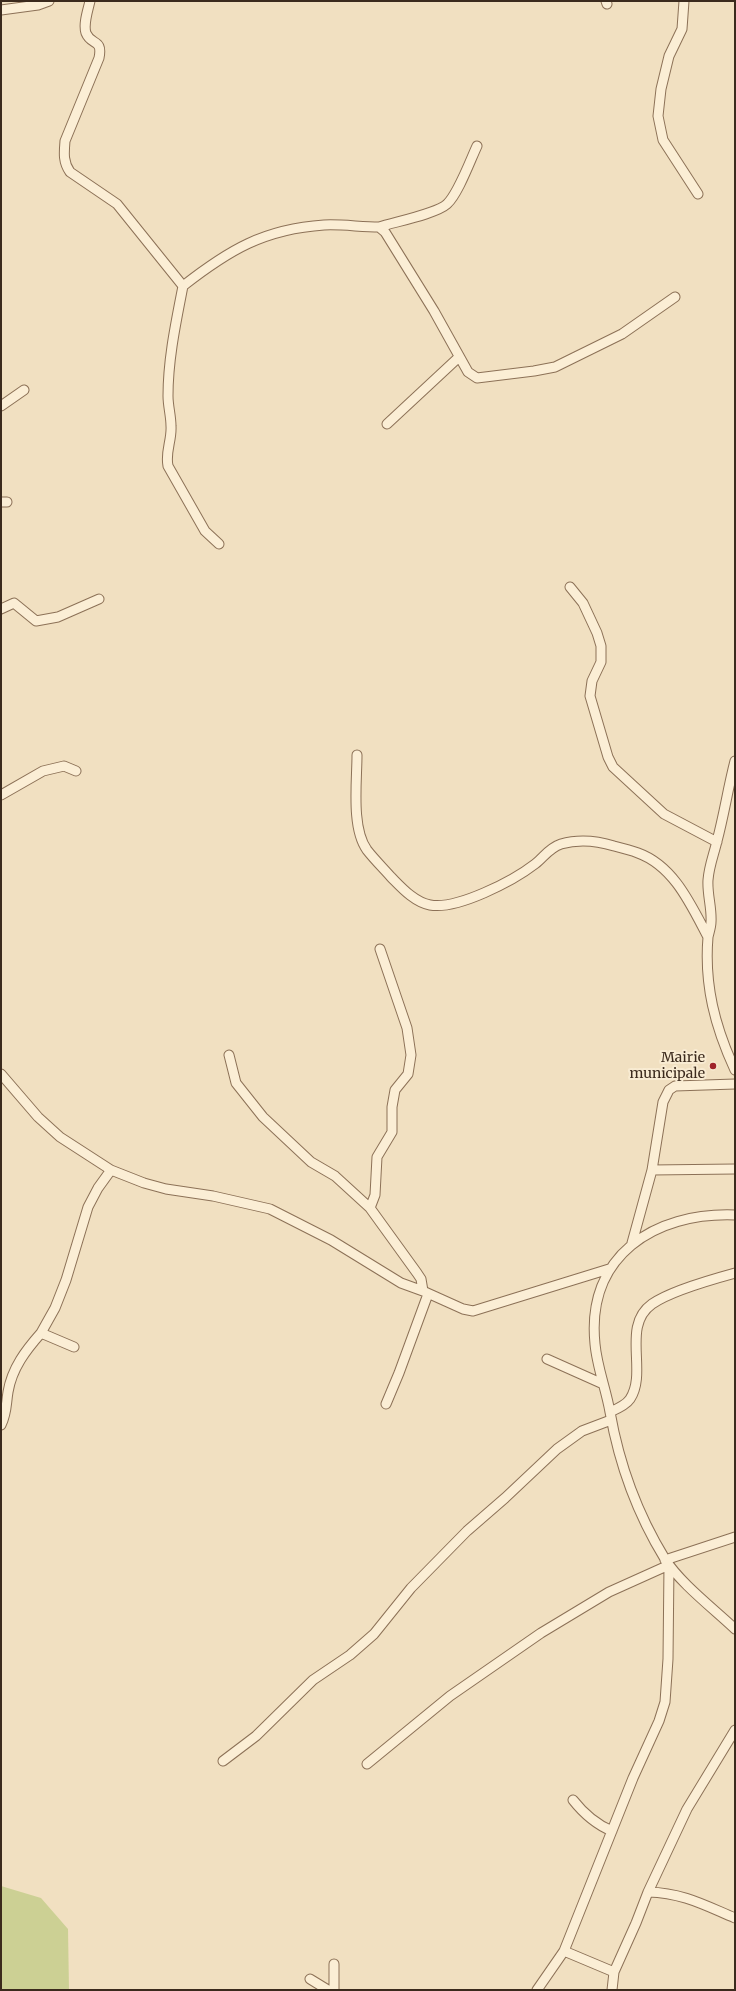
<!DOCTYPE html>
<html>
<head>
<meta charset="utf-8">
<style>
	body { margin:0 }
	#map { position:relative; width:736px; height:1991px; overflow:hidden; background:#f1e0c1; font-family:Merriweather,serif }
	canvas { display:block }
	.frame { position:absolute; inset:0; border:2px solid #3b2a1d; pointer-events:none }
</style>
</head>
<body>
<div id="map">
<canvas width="736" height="1991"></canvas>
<div class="frame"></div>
</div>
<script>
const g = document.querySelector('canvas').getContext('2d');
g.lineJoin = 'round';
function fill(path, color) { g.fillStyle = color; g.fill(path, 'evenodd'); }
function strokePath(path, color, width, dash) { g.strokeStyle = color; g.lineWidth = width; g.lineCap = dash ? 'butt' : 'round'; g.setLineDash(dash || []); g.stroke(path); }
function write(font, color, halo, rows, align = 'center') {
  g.font = font + ' Merriweather,serif'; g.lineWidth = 4; g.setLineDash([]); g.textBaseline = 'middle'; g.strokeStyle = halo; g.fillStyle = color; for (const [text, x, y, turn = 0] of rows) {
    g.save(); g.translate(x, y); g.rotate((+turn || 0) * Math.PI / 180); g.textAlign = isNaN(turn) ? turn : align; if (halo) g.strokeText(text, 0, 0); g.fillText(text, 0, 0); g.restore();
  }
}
fill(new Path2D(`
	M1,1886L41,1898L68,1929L69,1990H1Z`), '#ccd094');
const minor = new Path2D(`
	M90,1C88,10 83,24 86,33C91,46 103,38 99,58L65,141C64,153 63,162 70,172L117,204L183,286
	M606,1L607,4
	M684,1L682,29L669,56L661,89L658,116L663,140L698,194
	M1,10L38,5L49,1
	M379,227C394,222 436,214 447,204C458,194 470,161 477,146
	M1,406L24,390
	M387,424L459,357
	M1,502H7
	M219,544L205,531L168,466C165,452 172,440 171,426C171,416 168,406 168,396C168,359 176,322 183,286C229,250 264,229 324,225C341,224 361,227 379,227L385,232L434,311L468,372L477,378L534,371L555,367L622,334L675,297
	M570,587L583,603L597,633L601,646V662L592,681L590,696L608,757L613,767L664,814L717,842
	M1,609L14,603L36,621L58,617L99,599
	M357,755C357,781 351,828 367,850C374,859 383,868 391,877C401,887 414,902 430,905C457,910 513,881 535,864C544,857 549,848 561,844C578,839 598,841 614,846C622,848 630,850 638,853C674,866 691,905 708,937
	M735,761C728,788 724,815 717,841C714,854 709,866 708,880C707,894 712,908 711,922C711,927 709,932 708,937C704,985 715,1027 735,1070
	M1,795L43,771L64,766L76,771
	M229,1055L236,1083L263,1117L311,1162L335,1176L370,1208L417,1273L421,1279L423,1291L463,1309L473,1311L609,1269
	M1,1074L38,1117L60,1137L111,1170L144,1183L166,1189L213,1196L270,1209L331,1240L401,1283L423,1291
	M652,1170L735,1169
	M370,1208L375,1195L377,1157L392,1132V1107L395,1090L408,1074L411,1055L407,1028L380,949
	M735,1215C654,1212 586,1256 595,1344C597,1367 606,1389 610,1412C619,1463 638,1515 665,1559C680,1583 714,1609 735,1629
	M632,1243L652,1170L663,1102L669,1090L675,1086L735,1084
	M74,1347L41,1333L55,1308L66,1280L88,1207L98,1188L111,1170
	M547,1359L603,1384
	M386,1404L399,1373L428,1294
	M610,1412C617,1409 626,1405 630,1399C648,1372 621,1326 652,1304C670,1291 713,1279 735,1273
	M1,1425C7,1413 6,1404 8,1392C12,1368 26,1350 41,1333
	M665,1560L735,1537
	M223,1761L256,1736L313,1680L350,1655L374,1634L411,1588L467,1531L505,1498L557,1449L582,1431L611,1420
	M367,1764L450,1696L541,1633L609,1592L669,1565L668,1659L665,1702L659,1721L633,1778L564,1951L614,1972L636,1923L648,1892C683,1893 704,1905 735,1918
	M573,1800C584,1814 595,1824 612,1831
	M648,1892L687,1809L735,1730
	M310,1979L328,1990
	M334,1990V1964
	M537,1990L564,1951
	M612,1990L614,1972`);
strokePath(minor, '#8c7157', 11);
strokePath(minor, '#fbeed5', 9);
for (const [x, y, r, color] of [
	[713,1066,4,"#9f232a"]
]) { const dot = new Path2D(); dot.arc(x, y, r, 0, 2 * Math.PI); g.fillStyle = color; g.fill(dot); strokePath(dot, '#f8ebd2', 1.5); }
write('14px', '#3b2a1d', '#f8ebd2', [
	["Mairie",705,1058],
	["municipale",705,1074]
], 'right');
</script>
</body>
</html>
